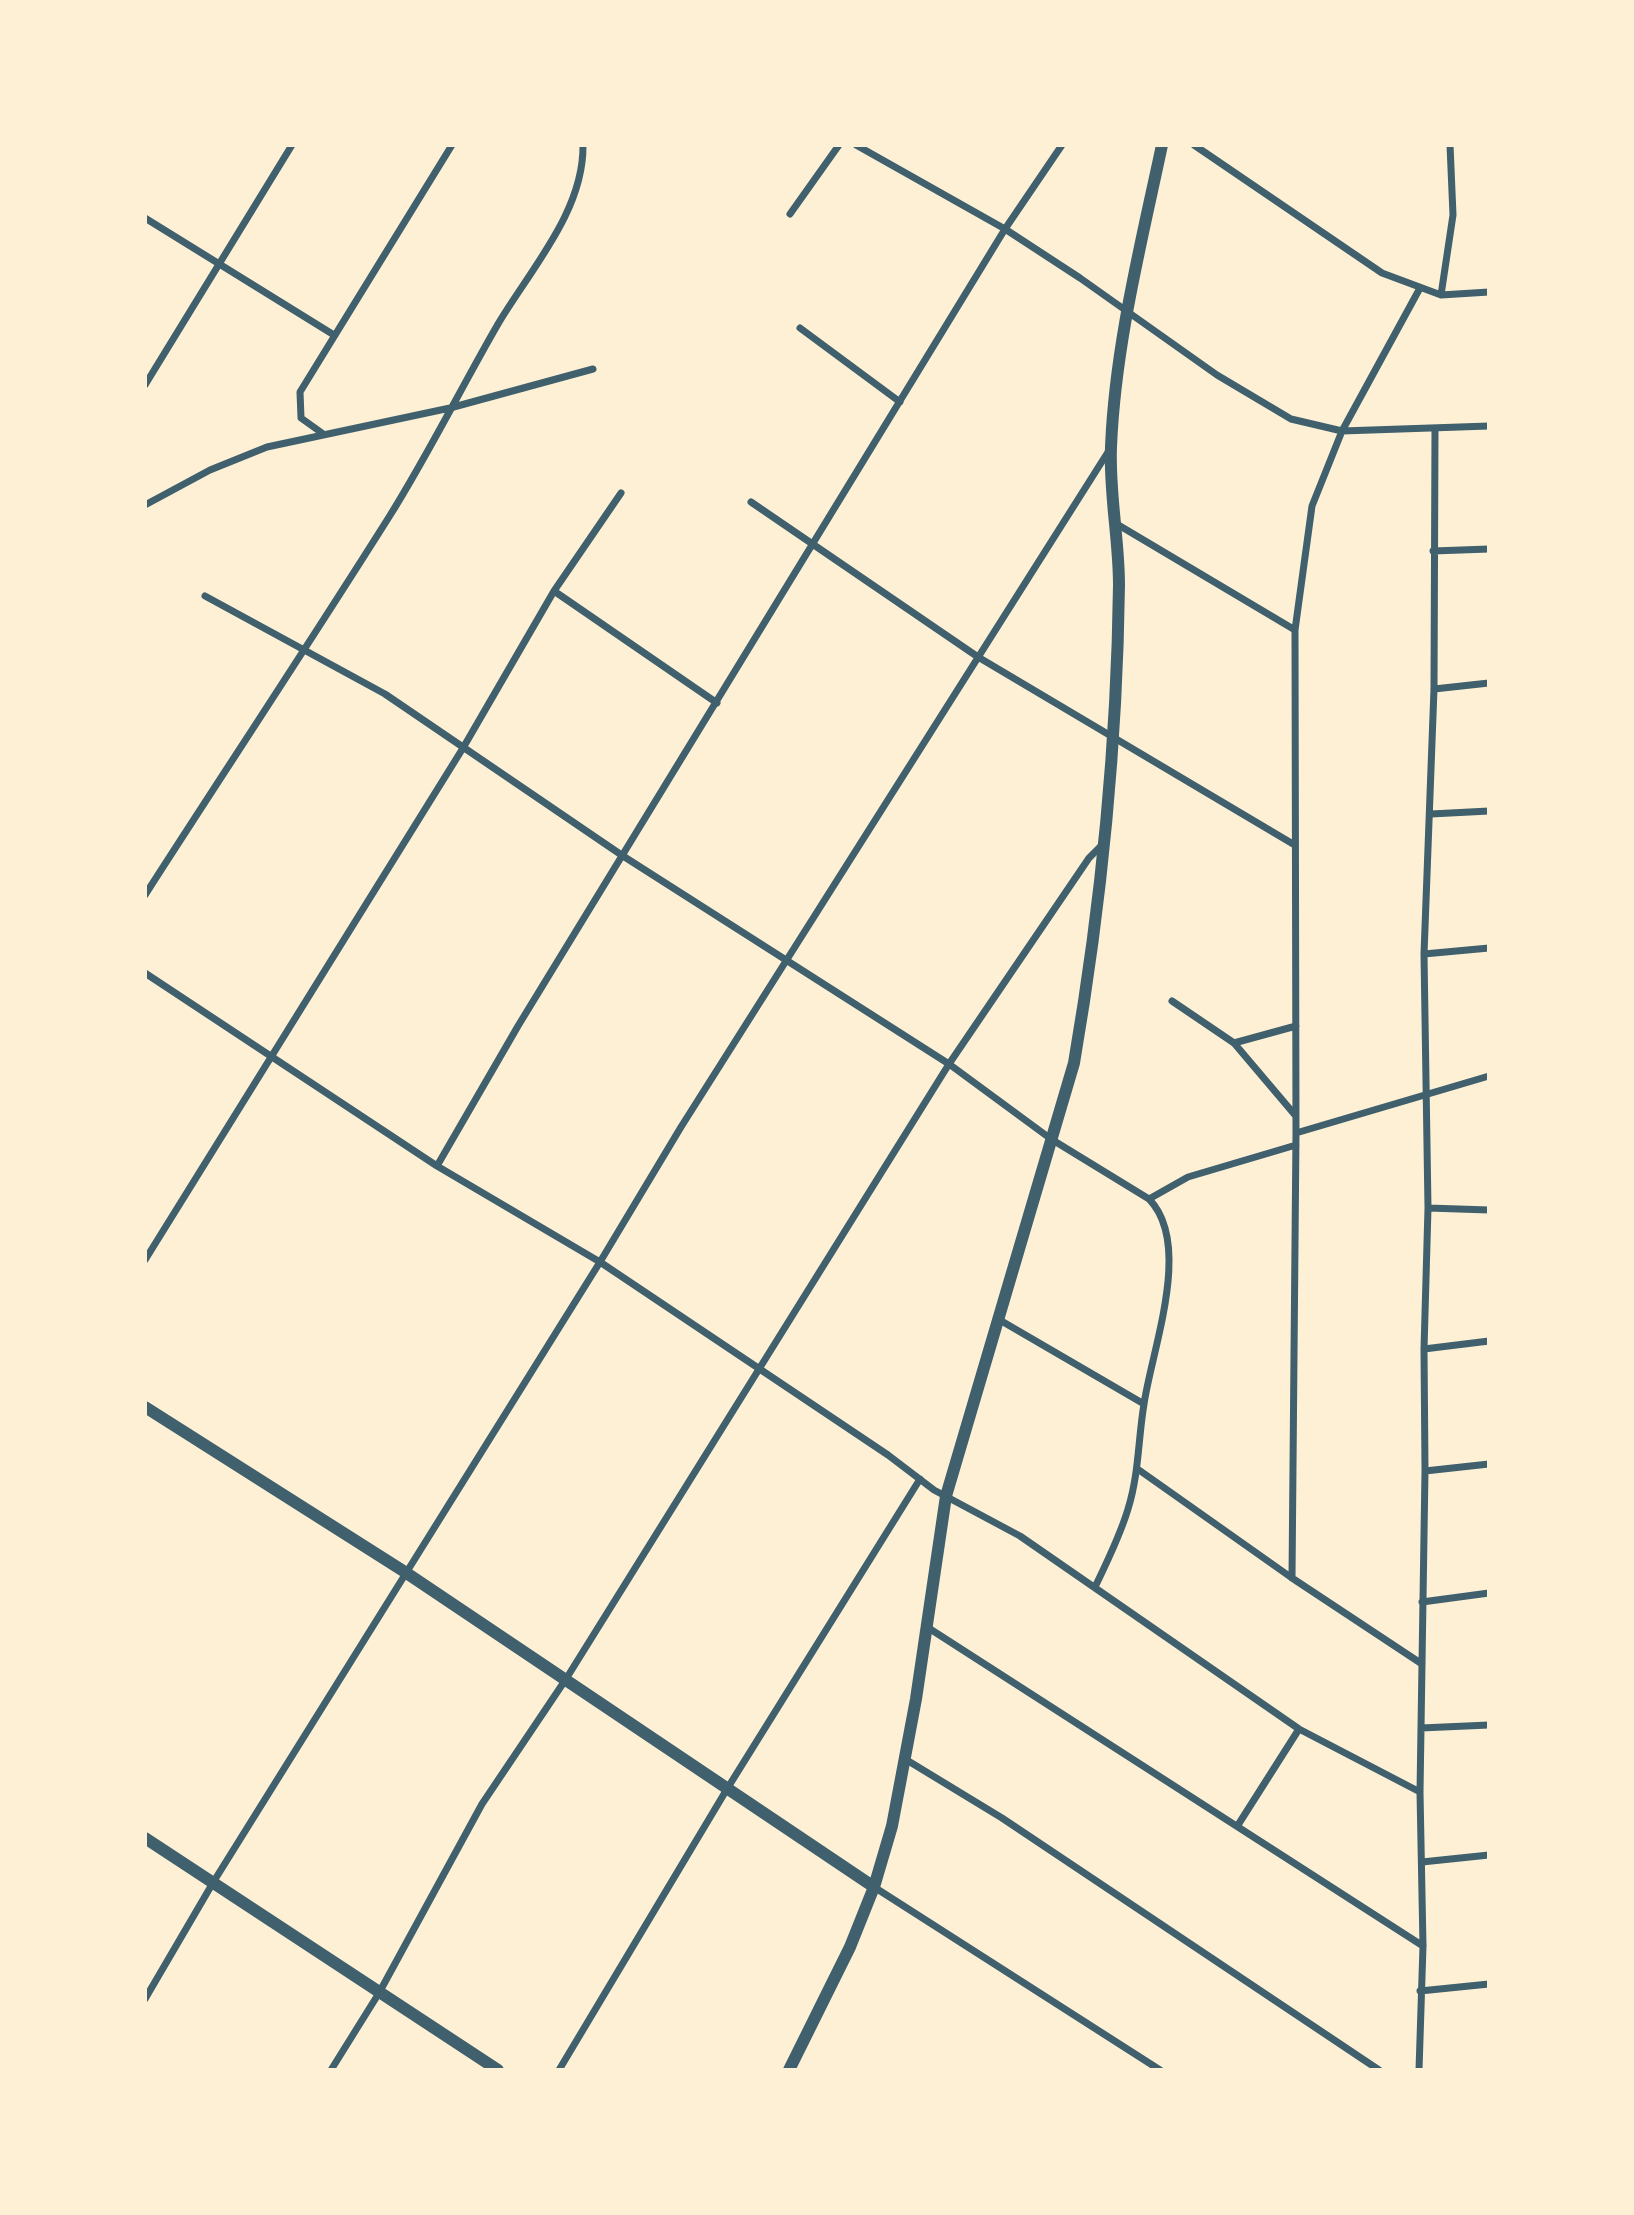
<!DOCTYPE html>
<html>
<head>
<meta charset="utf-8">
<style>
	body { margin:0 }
	#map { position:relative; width:1634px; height:2215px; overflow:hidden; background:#fdf0d5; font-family:"Playfair Display",serif }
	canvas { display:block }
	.frame { position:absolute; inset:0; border:147px solid #fdf0d5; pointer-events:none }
</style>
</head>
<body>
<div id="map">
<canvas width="1634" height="2215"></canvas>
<div class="frame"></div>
</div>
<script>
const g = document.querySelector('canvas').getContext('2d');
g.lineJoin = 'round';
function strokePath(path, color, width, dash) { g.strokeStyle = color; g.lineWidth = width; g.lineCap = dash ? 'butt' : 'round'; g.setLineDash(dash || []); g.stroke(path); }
strokePath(new Path2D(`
	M856,145L1005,229L1080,278L1217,375L1291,419L1342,431L1489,426
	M1194,145L1382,273L1441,295L1489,292
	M790,214L839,145
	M145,218L334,335
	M1441,295L1453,215L1450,145
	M800,328L900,402
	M145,385L292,145
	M322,433L301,418L300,392L452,145
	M751,502L978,657L1293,844
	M145,505L210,470L267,447L450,408L593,369
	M1115,523L1295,630
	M1433,551L1489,549
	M554,591L717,703
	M205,596L385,694L623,856L949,1064L1051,1139L1149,1199C1193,1244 1152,1349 1144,1404C1138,1440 1139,1474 1128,1509C1120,1536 1107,1562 1095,1587
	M1434,689L1489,683
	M1431,814L1489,811
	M145,895C226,769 309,644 389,517C428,455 461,388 498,324C530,270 584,211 583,145
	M1424,954L1489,948
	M145,973L437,1166L600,1262L888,1455L934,1490L1020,1536L1299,1729L1420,1792
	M1172,1001L1234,1043L1295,1115
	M1234,1043L1296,1026
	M1296,1133L1489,1076
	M437,1166L518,1026L1005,229L1062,145
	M1149,1199L1188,1177L1296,1145
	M1428,1208L1489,1210
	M145,1260L463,748L554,591L621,493
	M998,1319L1144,1404
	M1424,1349L1489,1341
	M1139,1470L1292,1578L1422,1664
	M1425,1471L1489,1464
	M1292,1578L1296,1133L1295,630L1312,506L1342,431L1420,288
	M1422,1602L1489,1593
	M927,1627L1423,1946
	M1421,1728L1489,1725
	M905,1759L1002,1818L1379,2070
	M1238,1825L1299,1729
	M1422,1862L1489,1855
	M874,1887L1160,2070
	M1420,1991L1489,1984
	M145,1999L214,1881L600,1262L681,1127L1108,452
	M331,2070L379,1993L482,1804L566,1679L949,1064L1089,858L1103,844
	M559,2070L727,1789L920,1479
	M1419,2070L1423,1946L1420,1792L1425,1471L1424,1349L1428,1208L1424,954L1434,689L1435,429`), '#3f606c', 7);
strokePath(new Path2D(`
	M145,1407L405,1572L874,1887
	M145,1838L498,2070
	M789,2070L850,1947L874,1887L892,1826L916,1699L946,1496L1074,1063C1101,906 1117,744 1119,585C1119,539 1109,493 1111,447C1115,346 1141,244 1162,145`), '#3f606c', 12);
</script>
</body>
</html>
